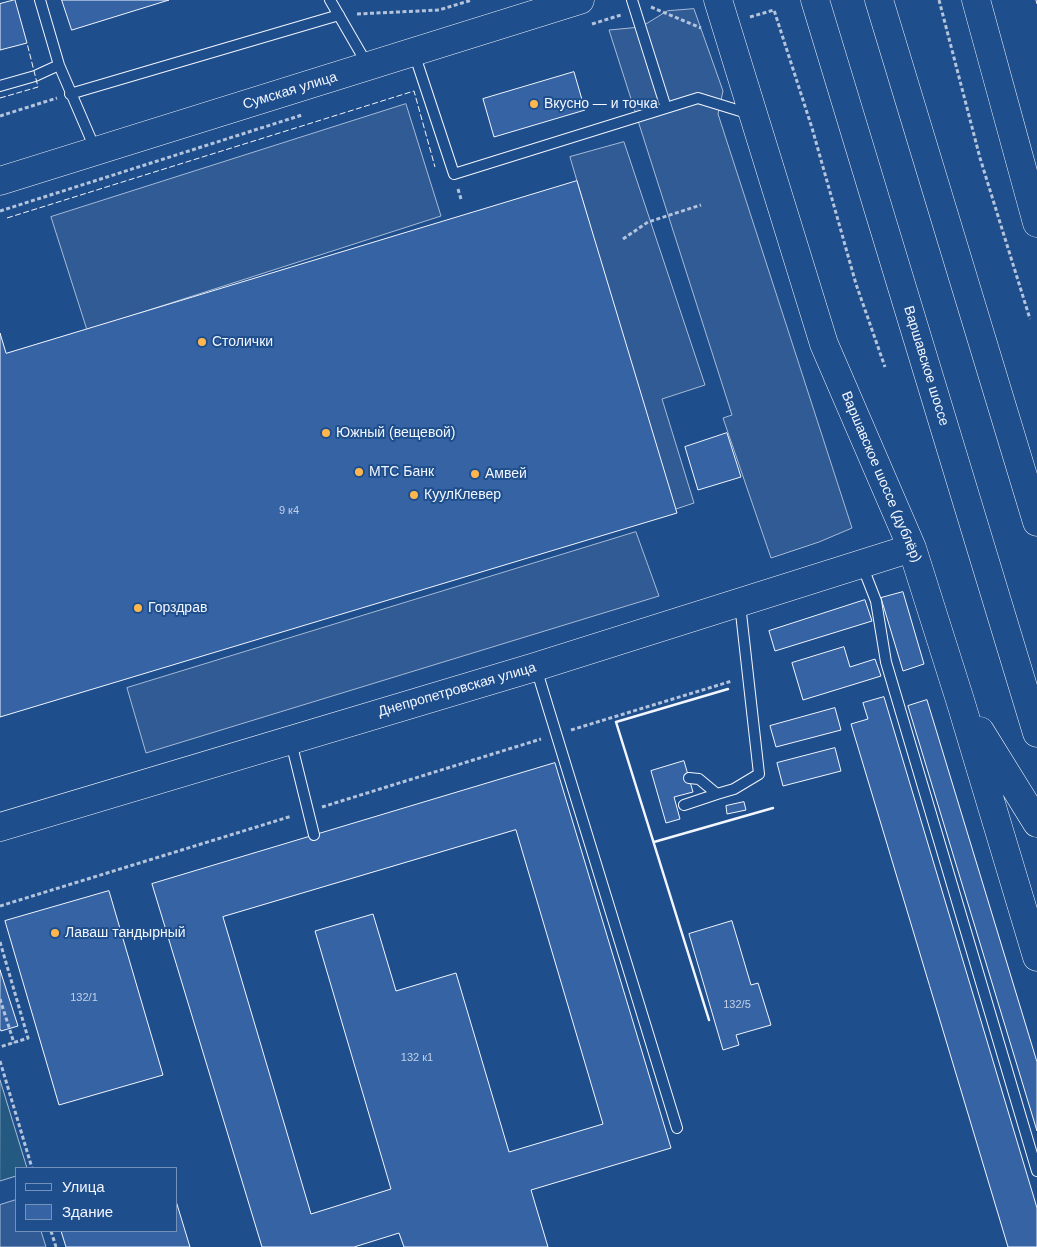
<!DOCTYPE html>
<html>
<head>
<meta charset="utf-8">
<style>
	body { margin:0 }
	#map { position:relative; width:1037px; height:1247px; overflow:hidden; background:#1f4e8c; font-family:Arial,sans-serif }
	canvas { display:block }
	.legend { position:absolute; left:15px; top:1167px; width:162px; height:65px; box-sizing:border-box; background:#1f4e8c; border:1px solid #7391ba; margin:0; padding:6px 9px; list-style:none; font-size:15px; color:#f2f6ff }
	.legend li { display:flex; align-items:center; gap:10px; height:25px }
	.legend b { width:25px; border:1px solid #7391ba }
</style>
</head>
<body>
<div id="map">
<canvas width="1037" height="1247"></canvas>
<ul class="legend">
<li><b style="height:6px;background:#1f4e8c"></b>Улица</li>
<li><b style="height:14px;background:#3563a3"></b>Здание</li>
</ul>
</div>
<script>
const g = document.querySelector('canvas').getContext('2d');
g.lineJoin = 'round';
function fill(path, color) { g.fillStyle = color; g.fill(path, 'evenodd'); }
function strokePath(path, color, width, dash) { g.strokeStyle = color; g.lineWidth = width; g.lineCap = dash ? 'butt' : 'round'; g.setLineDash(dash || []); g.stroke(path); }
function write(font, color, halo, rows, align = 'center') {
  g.font = font + ' Arial,sans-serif'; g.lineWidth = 4; g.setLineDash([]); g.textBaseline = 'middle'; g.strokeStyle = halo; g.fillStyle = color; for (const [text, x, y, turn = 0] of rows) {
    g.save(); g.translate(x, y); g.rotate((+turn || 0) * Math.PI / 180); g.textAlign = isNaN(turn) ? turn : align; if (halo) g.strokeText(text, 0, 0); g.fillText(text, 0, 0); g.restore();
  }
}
const green = new Path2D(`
	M0,1080L27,1168H16V1176L0,1181Z`);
fill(green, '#245a82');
strokePath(green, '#a8bbd7', 1);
const parking = new Path2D(`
	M694,9L723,91L718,114L852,528L819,542L771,558L723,418L732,415L609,30L641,27L667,11Z
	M406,104L441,216L87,330L51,217Z
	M624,142L705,385L662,399L694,503L673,510L570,157Z
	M636,532L659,596L146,753L127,688Z
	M16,1200V1231H41L46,1247H0V1205Z`);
fill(parking, '#305b95');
strokePath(parking, '#a8bbd7', 1);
const building = new Path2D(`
	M15,0L27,43L0,50V4Z
	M62,0H169L72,30Z
	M574,72L585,110L494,137L483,99Z
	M577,181L677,513L0,717V333L6,353Z
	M727,433L741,477L698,490L685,447Z
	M903,592L924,664L903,671L881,598Z
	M865,600L872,621L775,651L769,631Z
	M844,647L850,667L875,659L881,676L803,700L792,663Z
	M884,697L1037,1208V1247H1008L851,724L868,719L863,703Z
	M927,700L1037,1062V1131L908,706Z
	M835,708L841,730L776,747L770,726Z
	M835,748L841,771L783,786L777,763Z
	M684,761L693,792L674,797L680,819L666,823L651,771Z
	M555,763L671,1148L531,1190L548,1247H404L399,1233L354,1247H262L152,884ZM516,830L603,1124L509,1152L456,973L396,991L373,914L315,931L391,1189L311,1214L223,917Z
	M744,802L746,810L727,814L726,806Z
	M109,891L163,1075L59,1105L5,921Z
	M732,921L751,985L758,983L771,1025L736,1035L739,1045L723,1050L689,934Z
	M0,970L18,1026L1,1031L0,1029Z
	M176,1201L190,1247H66L61,1231H176Z`);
fill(building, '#3563a3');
strokePath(building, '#f2f6ff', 1);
const lane = new Path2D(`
	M40,0L59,65L96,151
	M330,0L367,64
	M632,0L666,108
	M414,53L454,174L698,98L750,114
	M0,86L35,76L59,65
	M70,94L339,15
	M862,565L876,601L886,662L1037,1171
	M536,668L677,1128
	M291,742L314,835
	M689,778L699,779L717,794L734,789L759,774L740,604
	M684,805L717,794`);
const secondary = new Path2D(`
	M718,0L824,344L912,548L960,700L1037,957
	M976,0L1037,223
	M0,181L580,0
	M980,731L1037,823
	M0,827L535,667L912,548`);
const primary = new Path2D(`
	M815,0L1037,733
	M879,0L1037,522`);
strokePath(lane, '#f2f6ff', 12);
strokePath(secondary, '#f2f6ff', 29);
strokePath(primary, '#f2f6ff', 29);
strokePath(new Path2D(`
	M939,0L980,158L1030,319
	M651,7L701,28
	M357,14L439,10L472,0
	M750,17L774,10L812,128L856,284L885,367
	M592,24L621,15
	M0,116L57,98
	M458,189L461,199
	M0,211L302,115
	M623,239L648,222L701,205
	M571,730L732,681
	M322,807L541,739
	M0,906L292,816
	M0,942L28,1038L0,1047
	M0,999L14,1043
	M0,1061L32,1168
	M51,1231L56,1247`), '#b3c4dc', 3, [4, 2.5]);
strokePath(lane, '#1f4e8c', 10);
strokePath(secondary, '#1f4e8c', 28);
strokePath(primary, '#1f4e8c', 28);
strokePath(new Path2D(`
	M1036,0L1037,4
	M0,98L38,87L27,43
	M7,218L414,91L435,167`), '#f2f6ff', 1, [6, 2.5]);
strokePath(new Path2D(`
	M654,842L773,808
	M709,1020L616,722L728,689`), '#f2f6ff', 2.5);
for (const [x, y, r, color] of [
	[534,104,5,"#ffb74d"],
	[202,342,5,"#ffb74d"],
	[326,433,5,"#ffb74d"],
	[359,472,5,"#ffb74d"],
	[475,474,5,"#ffb74d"],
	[414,495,5,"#ffb74d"],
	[138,608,5,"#ffb74d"],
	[55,933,5,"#ffb74d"]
]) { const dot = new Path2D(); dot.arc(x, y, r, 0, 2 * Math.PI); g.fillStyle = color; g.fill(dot); strokePath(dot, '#1f4e8c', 2); }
write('11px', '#c3d1e8', null, [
	["9 к4",289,511],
	["132/1",84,998],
	["132/5",737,1005],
	["132 к1",417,1058]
]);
write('14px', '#f2f6ff', '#1f4e8c', [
	["Сумская улица",290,91,-17],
	["Варшавское шоссе",926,366,73],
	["Варшавское шоссе (дублёр)",881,477,67],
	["Днепропетровская улица",457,690,-16]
]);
write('14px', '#f2f6ff', '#1f4e8c', [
	["Вкусно — и точка",544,104],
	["Столички",212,342],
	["Южный (вещевой)",336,433],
	["МТС Банк",369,472],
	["Амвей",485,474],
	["КуулКлевер",424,495],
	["Горздрав",148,608],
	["Лаваш тандырный",65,933]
], 'left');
</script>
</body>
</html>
